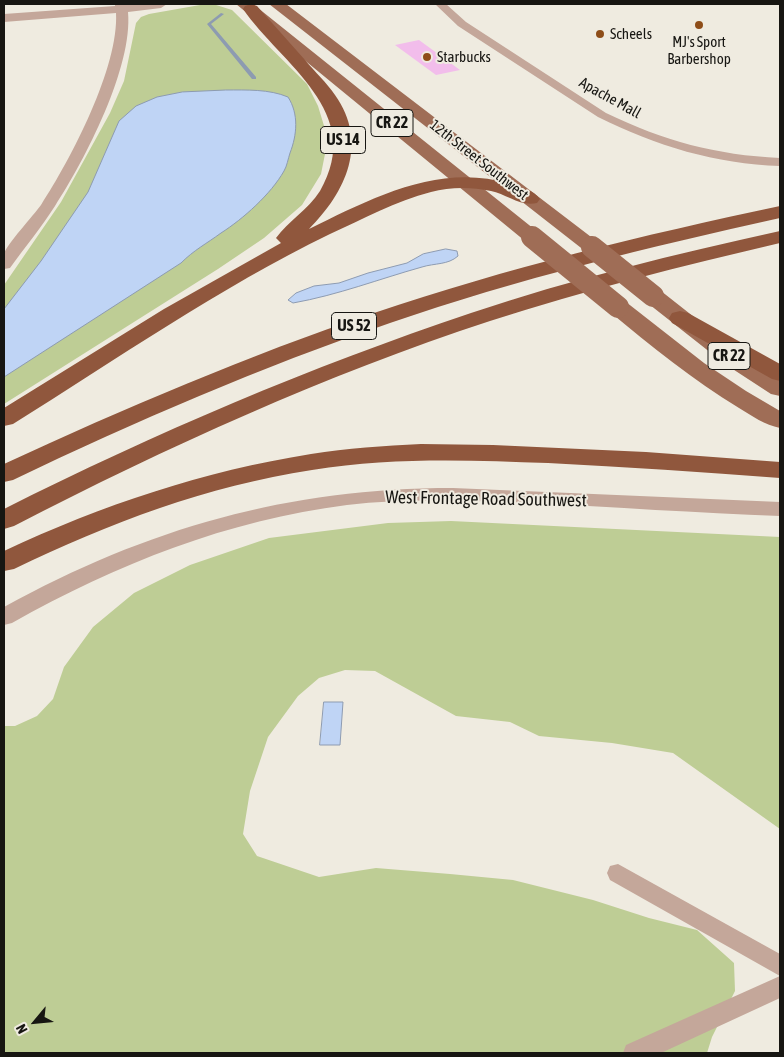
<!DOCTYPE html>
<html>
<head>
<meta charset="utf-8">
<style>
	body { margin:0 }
	#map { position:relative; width:784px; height:1057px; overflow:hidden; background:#efebe0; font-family:"Asap Condensed",sans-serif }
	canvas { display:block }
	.frame { position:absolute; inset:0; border:5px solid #171612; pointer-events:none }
	.north { position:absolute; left:10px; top:997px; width:50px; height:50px; -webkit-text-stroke:4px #efebe0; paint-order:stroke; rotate:242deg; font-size:14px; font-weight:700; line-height:20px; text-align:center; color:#171612 }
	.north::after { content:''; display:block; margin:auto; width:18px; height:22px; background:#171612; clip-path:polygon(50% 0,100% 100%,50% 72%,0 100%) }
</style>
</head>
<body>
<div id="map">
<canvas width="784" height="1057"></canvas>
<div class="frame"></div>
<div class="north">N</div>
</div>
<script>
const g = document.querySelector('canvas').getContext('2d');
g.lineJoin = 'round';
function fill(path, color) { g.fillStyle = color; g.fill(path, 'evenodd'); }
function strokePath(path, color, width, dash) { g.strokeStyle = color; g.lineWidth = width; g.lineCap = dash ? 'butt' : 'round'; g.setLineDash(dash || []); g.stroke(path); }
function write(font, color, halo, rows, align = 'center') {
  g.font = font + ' "Asap Condensed",sans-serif'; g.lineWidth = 4; g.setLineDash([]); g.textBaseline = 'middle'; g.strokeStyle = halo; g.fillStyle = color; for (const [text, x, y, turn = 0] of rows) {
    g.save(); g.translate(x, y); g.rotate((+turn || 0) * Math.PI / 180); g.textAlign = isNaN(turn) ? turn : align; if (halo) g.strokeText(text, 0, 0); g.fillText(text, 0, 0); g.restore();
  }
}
fill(new Path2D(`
	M213,4L232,10L307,84L318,106L328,139L321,174L302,205L264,238L218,269L4,404V285L61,202L110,113L124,81L136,23L141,17L149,14L200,5Z
	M451,521L780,537V829L673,753L612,743L539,736L510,722L456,716L375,671L345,670L319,678L298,696L268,737L250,791L243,834L257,856L319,877L376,868L450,874L513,880L593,900L649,918L697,930L734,963L735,991L712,1037L707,1053H4V726H15L37,716L53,699L64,667L93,627L134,593L190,565L269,538L388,523Z`), '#becd95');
const water = new Path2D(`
	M226,90C247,90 269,89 288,97C299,114 297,135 290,153C288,159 287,166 284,171C271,194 243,219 221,233C206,244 194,250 181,263L4,377V309L41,261L88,192L119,121L136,106L157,97L182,92Z
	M446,249L457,251L458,256C448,265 435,263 422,267C379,279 338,295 293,303L288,300L296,293L314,286L339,283L368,273L407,263L423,254Z
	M324,702H343L340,745H320Z`);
fill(water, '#bfd4f5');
strokePath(water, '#8d9bb1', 1);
fill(new Path2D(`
	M221,13L224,14L211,24L256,77V79H252L207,24Z`), '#8d9bb1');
fill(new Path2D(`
	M419,40L460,70L436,75L395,45Z`), '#f2bdeb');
fill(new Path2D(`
	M435,4H446L466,22L606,113C664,141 716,155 780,158V166C716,164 656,146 598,117L458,26Z
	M618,864L780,954V998L661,1053H623L626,1045L780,976L610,880L607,873L610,866Z`), '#c4a79a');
fill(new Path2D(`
	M115,4H167L161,8L128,12C133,67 85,160 55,206C41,228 25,247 10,268L4,269C4,264 2,258 4,254C6,245 34,215 41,205C71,159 119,67 116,13L4,22V14L115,6Z
	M453,488L780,502V516C697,513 614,507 530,503C469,501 408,498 347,505C228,520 117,564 12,623L4,625V607C148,528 288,488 453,488Z`), '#c4a79a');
fill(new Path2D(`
	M236,4H253L539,233L542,237L539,241L532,243L525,241Z
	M269,4H286L599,243L603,247L599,251L592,253L585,251Z
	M653,289L661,291L741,354L780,379V396L771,394L725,364L645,301L642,296L645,291Z
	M618,300L626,302L704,363L746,391L780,411V428C765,425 752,416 739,408C693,380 651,346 610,312L607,307L610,302Z`), '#9f6d56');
fill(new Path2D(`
	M251,4L257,6C273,24 289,42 305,60C315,72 327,83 335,95C369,143 346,192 309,229C371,199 439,162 510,184C520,187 534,190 540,199L537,203C521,207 506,194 491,191C471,187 450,187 431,192C396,201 363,219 330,234C219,288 117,359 13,424L4,426V408L164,309L281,243L276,238C288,221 308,210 320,191C366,112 282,65 243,9L245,6Z
	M780,206V218C649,247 518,279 390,323C261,367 136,421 13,480L4,482V464C125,408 247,356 374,313C507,268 643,235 780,206Z
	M780,231V243C682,266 586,290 490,321C325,375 167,447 14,526L4,529V509C155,433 310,367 471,313C572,279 676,254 780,231Z
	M680,311L688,313L780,364V381L772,379L672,323L669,318L672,313Z
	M421,444L493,445L646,452L780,462V478C703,472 626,467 548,463C469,460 391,457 312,470C207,486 109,523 14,569L4,571V551C102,505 204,471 311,454C347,448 384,446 421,444Z`), '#90573d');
strokePath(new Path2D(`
	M532,237L618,307
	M592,247L653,296`), '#9f6d56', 22);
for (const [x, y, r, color] of [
	[699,25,5,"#8e4d18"],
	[600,34,5,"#8e4d18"],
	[427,57,5,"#8e4d18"]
]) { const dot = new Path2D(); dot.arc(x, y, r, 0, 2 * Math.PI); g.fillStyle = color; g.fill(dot); strokePath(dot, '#efebe0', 2); }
write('15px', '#171612', '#efebe0', [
	["Scheels",610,34],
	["MJ's Sport",699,42,"center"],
	["Barbershop",699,59,"center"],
	["Starbucks",437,57]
], 'left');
write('15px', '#171612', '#efebe0', [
	["Apache Mall",610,98,29],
	["12th Street Southwest",479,160,38]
]);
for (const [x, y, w] of [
	[392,123,42],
	[343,140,45],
	[354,326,45],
	[729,356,42]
]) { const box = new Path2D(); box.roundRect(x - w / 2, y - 13.5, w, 27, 4); g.fillStyle = '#efebe0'; g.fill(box); strokePath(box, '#171612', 1); }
write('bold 16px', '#171612', null, [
	["CR 22",392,123],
	["US 14",343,140],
	["US 52",354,326],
	["CR 22",729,356]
]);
write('18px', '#171612', '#efebe0', [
	["West Frontage Road Southwest",486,499,1]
]);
</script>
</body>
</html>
